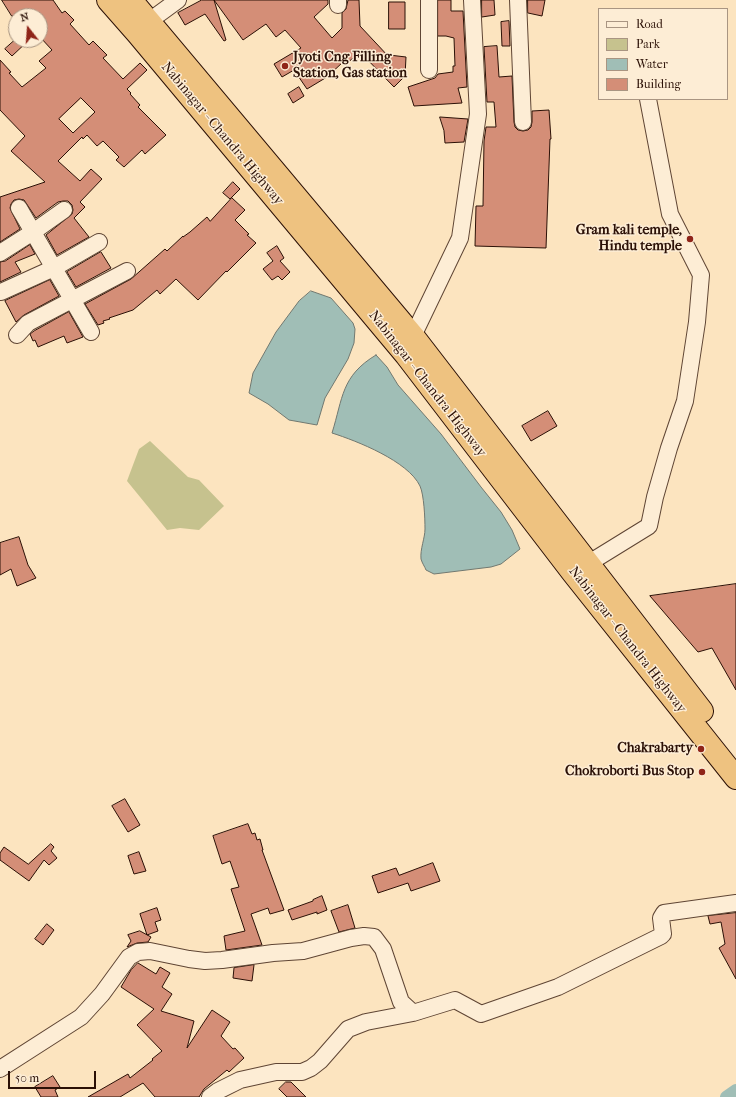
<!DOCTYPE html>
<html>
<head>
<meta charset="utf-8">
<style>
	body { margin:0 }
	#map { position:relative; width:736px; height:1097px; overflow:hidden; background:#fce4bf; font-family:"IM FELL French Canon",serif }
	canvas { display:block }
	.legend { position:absolute; left:598px; top:8px; width:130px; height:92px; box-sizing:border-box; background:#fdedd5; border:1px solid #a99582; margin:0; padding:5px 7px; list-style:none; font-size:12px; color:#2b1006 }
	.legend li { display:flex; align-items:center; gap:8px; height:20px }
	.legend b { width:20px; border:1px solid #a99582 }
	.north { position:absolute; left:8px; top:8px; width:40px; height:40px; box-sizing:border-box; background:#fdedd5; border:1px solid #a99582; border-radius:50%; rotate:343deg; font-size:11px; font-weight:700; line-height:16px; text-align:center; color:#2b1006 }
	.north::after { content:''; display:block; margin:auto; width:14px; height:18px; background:#8f2418; clip-path:polygon(50% 0,100% 100%,50% 72%,0 100%) }
	.scale { position:absolute; left:8px; top:1071px; width:88px; height:18px; box-sizing:border-box; border:2px solid #2b1006; border-top:0; padding-left:5px; font-size:12px; line-height:14px; white-space:nowrap; color:#2b1006; -webkit-text-stroke:3px #fdedd5; paint-order:stroke }
</style>
</head>
<body>
<div id="map">
<canvas width="736" height="1097"></canvas>
<ul class="legend">
<li><b style="height:5px;background:#fdedd5"></b>Road</li>
<li><b style="height:11px;background:#c6c28e"></b>Park</li>
<li><b style="height:11px;background:#a0beb6"></b>Water</li>
<li><b style="height:11px;background:#d48e77"></b>Building</li>
</ul>
<div class="north">N</div>
<div class="scale">50 m</div>
</div>
<script>
const g = document.querySelector('canvas').getContext('2d');
g.lineJoin = 'round';
function fill(path, color) { g.fillStyle = color; g.fill(path, 'evenodd'); }
function strokePath(path, color, width, dash) { g.strokeStyle = color; g.lineWidth = width; g.lineCap = dash ? 'butt' : 'round'; g.setLineDash(dash || []); g.stroke(path); }
function write(font, color, halo, rows, align = 'center') {
  g.font = font + ' "IM FELL French Canon",serif'; g.lineWidth = 3; g.setLineDash([]); g.textBaseline = 'middle'; g.strokeStyle = halo; g.fillStyle = color; for (const [text, x, y, turn = 0] of rows) {
    g.save(); g.translate(x, y); g.rotate((+turn || 0) * Math.PI / 180); g.textAlign = isNaN(turn) ? turn : align; if (halo) g.strokeText(text, 0, 0); g.fillText(text, 0, 0); g.restore();
  }
}
fill(new Path2D(`
	M150,441L188,477L199,480L224,506L199,530L180,528L167,530L127,481L139,449Z`), '#c6c28e');
const water = new Path2D(`
	M311,291L331,298L353,323L355,329L354,343L348,359L325,398L317,425L289,420L268,404L249,393L253,373L276,332L299,301Z
	M376,355L387,367L398,385L441,434L481,487L501,512L512,530L520,549L501,564L491,567L434,574L426,570C425,567 422,563 421,559C420,549 425,538 425,529C425,518 424,495 420,486C408,461 357,441 332,433C343,398 341,376 376,355Z`);
fill(water, '#a0beb6');
strokePath(water, '#717870', 1);
strokePath(new Path2D(`
	M726,1097L736,1090`), '#a0beb6', 12);
const building = new Path2D(`
	M2,0H53L62,13L65,11L74,20L70,24L89,45L93,41L107,55L103,58L123,79L140,63L147,70L127,89L131,93L130,94L140,105L138,107L166,135L145,154L142,150L124,167L116,160L119,157L103,141L97,146L87,135L83,139L82,137L58,161L80,181L91,169L102,179L80,202L85,207L74,218L89,237L57,255L46,235L72,214L73,210L72,205L68,201H63L58,202L36,218L24,200L19,199L14,200L11,204L10,208L20,229L0,242V197L45,182L11,151L25,136L0,110V60L11,72L9,73L22,87L46,68L39,61L52,50L40,37V16H12ZM81,98L95,112L73,133L59,119Z
	M202,0H328V4L314,17L332,38L342,28V13L346,9L348,0H359L360,26L389,57V55L406,57L405,76L394,87L360,52L345,65L343,62L327,77L307,89L294,70L282,77L274,64L301,48L285,30L276,37L266,24L243,40L214,0L226,40L224,41L205,14L185,25L178,13Z
	M438,0H451V11H463L467,87L458,88L462,103L414,106L408,87L435,78L438,74L453,72V66H455L454,38L446,36H438Z
	M482,0H494L495,15L482,17Z
	M528,0H545L542,16L528,13Z
	M389,2H405V29H389Z
	M509,21L510,46H502L501,22Z
	M15,40H29L12,56L5,49Z
	M497,46L499,77L512,76L514,122L515,127L518,130L523,131L528,130L531,127L532,122V111L549,110L551,139H550L546,248L475,246L476,206H483L484,141L486,127H496L494,102H487L484,47Z
	M299,87L304,96L293,103L288,94Z
	M440,117L468,119L464,142L445,143L444,131Z
	M233,182L240,189L230,199L223,193Z
	M232,198L245,210L235,220L249,234L247,235L256,243L227,272L226,271L198,300L176,279L160,294L157,290L133,310L109,318L110,319L103,321L104,323L98,325L85,304L131,279L165,249L167,251L183,236V237L190,232L207,217L210,221Z
	M30,245L35,254L15,262L21,272L0,282V262L5,261Z
	M277,246L284,258L280,261L290,272L282,280L278,276L272,280L263,269L273,261L267,253Z
	M101,252L111,268L76,287L67,272Z
	M50,280L59,296L24,315L16,322L5,301Z
	M69,312L83,337L67,343L64,336L38,347L35,340L33,341L30,334L34,331Z
	M548,411L557,426L531,441L522,426Z
	M19,537L28,565L36,578L17,586L11,569L0,575V543Z
	M736,584V690L712,648L698,652L650,596Z
	M125,799L140,825L128,832L112,806Z
	M248,824L252,834L255,833L257,840L260,839L263,850H262L284,910L270,914L268,908L251,914L262,945L226,950L224,936L245,931L231,889L239,887L230,861L222,864L213,836Z
	M51,844L54,847L51,851L57,858L49,865L44,860L29,881L0,860V853L4,847L28,864Z
	M139,852L146,871L134,874L128,856Z
	M433,863L440,881L411,891L408,883L378,893L372,876L396,868L399,875Z
	M322,896L327,910L317,914V912L292,920L288,910L313,901V900Z
	M348,905L355,928L339,932L331,911Z
	M157,908L161,920L155,922L158,931L147,935L140,914Z
	M736,913V979L719,948L725,944L721,922L710,924L708,916Z
	M47,924L54,930L43,945L35,939Z
	M140,931L151,937L148,942L137,943L127,947L131,941L128,935Z
	M138,963L156,974L160,967L170,973L162,987L172,994L161,1011L194,1021L187,1048L212,1010L230,1022L221,1036L233,1049L235,1048L244,1058L229,1072L227,1070L204,1089L199,1097H155L143,1083L120,1097H88L128,1074L130,1078L153,1060L152,1059L162,1051L137,1025L154,1009L121,987L131,970Z
	M254,965L252,981L233,978L234,968Z
	M53,1076L60,1087L55,1090L58,1097H41L35,1087Z
	M286,1082H291L306,1097H287L279,1089Z`);
fill(building, '#d48e77');
strokePath(building, '#2b1006', 1);
const minor = new Path2D(`
	M338,0V5
	M518,0L523,122
	M148,22L178,0
	M429,70V0
	M19,208L91,332
	M0,253L33,232L64,210
	M1,292L54,268L99,242
	M17,335L28,323L127,271
	M413,336L460,238L478,114L472,0
	M589,563L649,526L655,497L669,448L685,401L697,322L701,275L670,214L648,99
	M0,1069L81,1017L102,994L129,957L138,952L150,951L189,959L205,961L222,960L273,953L303,951L351,938L364,936L374,937L383,949L401,1002L413,1013
	M210,1097L218,1091L240,1080L276,1072H302L311,1068L320,1061L348,1029L366,1022L413,1013L455,1000L481,1014L558,987L661,936L663,934L661,918L664,913L736,903`);
const highway = new Path2D(`
	M108,0L137,33L406,355L573,573L736,778
	M131,0L413,336L702,711`);
strokePath(minor, '#5f4534', 18);
strokePath(highway, '#2b1006', 24);
strokePath(minor, '#fdedd5', 16);
strokePath(highway, '#eec280', 22);
for (const [x, y, r, color] of [
	[285,66,4,"#8f2418"],
	[690,239,4,"#8f2418"],
	[701,749,4,"#8f2418"],
	[702,772,4,"#8f2418"]
]) { const dot = new Path2D(); dot.arc(x, y, r, 0, 2 * Math.PI); g.fillStyle = color; g.fill(dot); strokePath(dot, '#fdedd5', 1.5); }
write('bold 14px', '#2b1006', '#fdedd5', [
	["Jyoti Cng Filling",293,58,"left"],
	["Station, Gas station",293,74,"left"],
	["Gram kali temple,",682,231],
	["Hindu temple",682,247],
	["Chakrabarty",693,749],
	["Chokroborti Bus Stop",694,772]
], 'right');
write('14px', '#2b1006', '#fdedd5', [
	["Nabinagar - Chandra Highway",222,134,50],
	["Nabinagar - Chandra Highway",427,384,52],
	["Nabinagar - Chandra Highway",627,640,52]
]);
</script>
</body>
</html>
